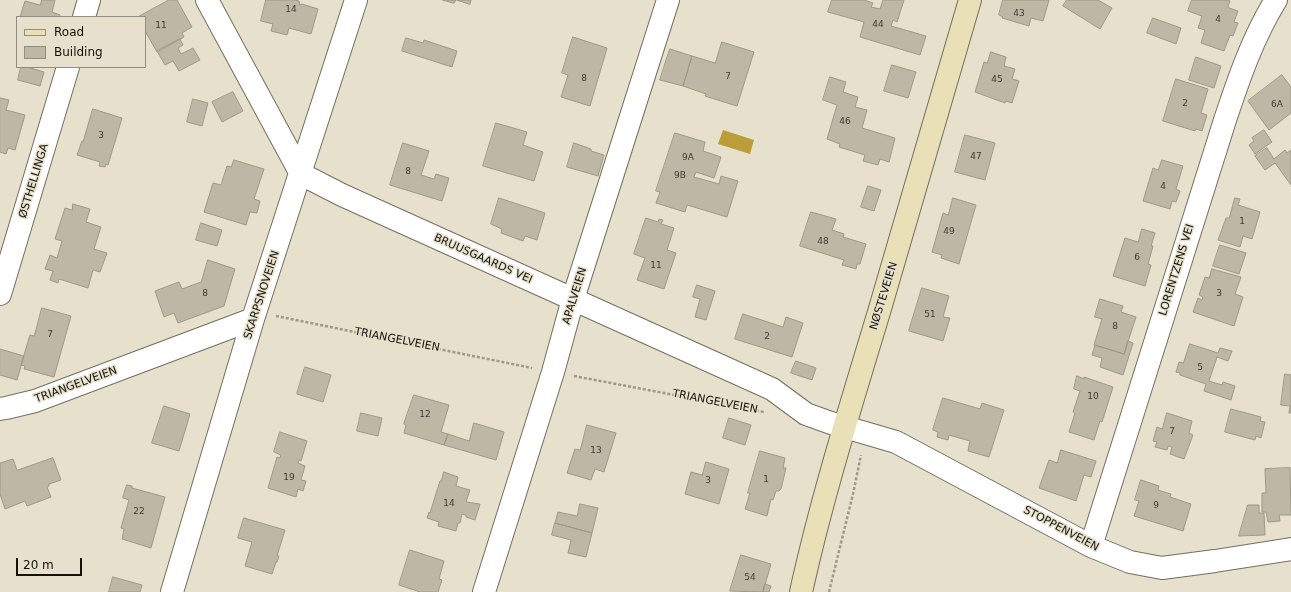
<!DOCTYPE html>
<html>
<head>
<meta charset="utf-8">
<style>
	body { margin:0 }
	#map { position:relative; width:1291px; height:592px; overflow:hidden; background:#e6e0cd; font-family:"DejaVu Sans",sans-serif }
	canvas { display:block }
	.legend { position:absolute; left:16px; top:16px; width:130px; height:52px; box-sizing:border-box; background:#e6e0cd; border:1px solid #928e7f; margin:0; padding:5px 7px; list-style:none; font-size:12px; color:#14120b }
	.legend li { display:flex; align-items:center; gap:8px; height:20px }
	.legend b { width:20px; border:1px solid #928e7f }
	.scale { position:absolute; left:16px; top:558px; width:66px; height:18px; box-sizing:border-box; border:2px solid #14120b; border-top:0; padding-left:5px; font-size:12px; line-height:14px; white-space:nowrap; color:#14120b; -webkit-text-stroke:3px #e6e0cd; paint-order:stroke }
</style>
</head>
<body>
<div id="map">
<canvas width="1291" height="592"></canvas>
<ul class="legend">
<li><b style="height:5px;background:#e9e0b8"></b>Road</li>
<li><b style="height:11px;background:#bdb7a5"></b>Building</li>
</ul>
<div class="scale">20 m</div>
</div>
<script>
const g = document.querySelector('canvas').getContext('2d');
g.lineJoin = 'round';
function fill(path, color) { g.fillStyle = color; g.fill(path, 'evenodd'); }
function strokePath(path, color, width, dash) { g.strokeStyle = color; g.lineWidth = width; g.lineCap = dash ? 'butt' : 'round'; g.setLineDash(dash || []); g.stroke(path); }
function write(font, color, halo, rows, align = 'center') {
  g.font = font + ' "DejaVu Sans",sans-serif'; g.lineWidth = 3; g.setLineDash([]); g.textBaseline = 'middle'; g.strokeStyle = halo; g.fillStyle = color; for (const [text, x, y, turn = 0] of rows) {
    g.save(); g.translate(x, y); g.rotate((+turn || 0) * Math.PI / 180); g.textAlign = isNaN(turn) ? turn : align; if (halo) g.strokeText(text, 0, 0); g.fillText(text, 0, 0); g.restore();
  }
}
fill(new Path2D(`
	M723,130L754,140L750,154L718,144Z`), '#bb9e39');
const building = new Path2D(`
	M42,0H55L52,12L60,15V17H20L25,1L40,5Z
	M169,0H177L192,27L182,33L184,37L157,52L145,31V17H138Z
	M266,0H295L299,1L300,5L302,4L318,9L311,34L289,28L287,35L271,31L273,24L261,21Z
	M443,0H456L454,3Z
	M457,0H471L470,4Z
	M832,0H864L873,3L871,7L880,9L883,0H904L897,22L893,20L891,26L926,36L920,55L860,37L864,22L828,12Z
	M1003,0H1049L1043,21L1031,18L1029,26L1002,18L1003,17L999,15Z
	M1067,0H1098L1112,8L1100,29L1063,6Z
	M1192,0H1227L1230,1L1228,6L1229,8L1238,11L1234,22L1238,23L1233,36L1230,35L1224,51L1201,43L1205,30L1198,28L1202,16L1188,11Z
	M1153,18L1181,28L1176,44L1147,33Z
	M573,37L607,48L590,106L561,97L568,75L562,73Z
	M406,38L423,43L424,40L457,51L452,67L402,51Z
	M180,39L183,45L178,48L181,54L193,48L200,60L179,71L173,61L165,65L157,51Z
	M722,42L754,52L737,106L705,96L706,94L683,86L692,56L715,63Z
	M670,49L692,56L683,86L660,80Z
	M991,52L1006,57L1004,66L1015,69L1012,79L1019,81L1012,103L1006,101L1005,103L975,92L984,62L987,63Z
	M1196,57L1221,66L1214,88L1189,80Z
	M892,65L916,72L908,98L884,91Z
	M21,67H27L44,72L40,86L18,80Z
	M1282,75L1291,87V113L1269,130L1248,101Z
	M830,77L846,82L843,92L858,97L855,107L867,110L862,128L895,138L889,162L880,159L878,165L863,161L865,155L839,147L840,144L827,139L837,105L823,100Z
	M1176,79L1208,89L1201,113L1207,115L1202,131L1196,129L1195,131L1163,121Z
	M233,92L243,111L222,122L212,102Z
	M0,98L9,100L6,110L25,115L15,150L8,148L6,154L0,152Z
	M193,99L208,103L202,126L187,122Z
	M93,109L122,118L108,165L106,164L105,167L99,166L100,162L77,155L82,141H83Z
	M496,123L527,132L523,145L543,152L534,181L483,166Z
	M1264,130L1272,142L1255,154L1249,145L1254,141L1252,138Z
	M675,133L705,142L703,151L721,157L714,178L696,172L694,177L719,184L721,176L738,181L727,217L687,205L685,212L656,203L660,192L656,191Z
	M965,135L995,143L985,180L955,172Z
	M403,143L429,151L421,175L434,179L436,174L449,178L442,201L390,185Z
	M574,143L591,149V151L604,155L598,176L567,167Z
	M1267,148L1274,159L1285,150L1287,153L1291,150V185L1275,163L1265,170L1255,156Z
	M234,160L264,169L254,199L260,201L257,213L250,212L246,225L204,212L213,183L221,185L227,166L231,167Z
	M1162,160L1183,166L1176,189L1180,191L1176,202L1172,201L1170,209L1143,201L1153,168L1158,170Z
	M868,186L881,190L874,211L861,207Z
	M499,198L545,213L537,240L525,236L523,241L501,233L502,229L491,224Z
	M953,198L976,205L959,264L941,258L942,255L932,252L943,213L948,215Z
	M1235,198L1240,199L1238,205L1260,212L1252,239L1243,236L1240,247L1218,240L1226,218H1229Z
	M73,204L90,209L86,222L101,227L94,249L107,253L100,272L93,270L88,288L59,279L58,283L50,280L53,271L45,269L50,255L57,258L62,241L55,239L65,208L72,210Z
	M811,212L836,219L832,230L844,234L843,237L866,244L860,264H857L856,269L842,265L844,260L800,246Z
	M646,218L658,222L659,219L663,220L661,224L674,228L667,250L676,253L664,289L637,280L645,258L634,254Z
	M201,223L222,230L217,246L196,240Z
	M1142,229L1155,233L1151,246H1153L1148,264L1151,265L1145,286L1113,276L1125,238L1138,242Z
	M1220,245L1246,253L1239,274L1213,266Z
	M208,260L235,269L224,306L178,323L174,313L164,317L155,291L179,282L182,289L201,282Z
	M1212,269L1241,277L1235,294L1243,297L1234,326L1193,312L1198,298L1202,300L1203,297L1199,295L1205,277L1209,278Z
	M697,285L715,291L706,320L695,317L700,299L693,297Z
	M922,288L949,296L943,317L950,318L943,341L909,331Z
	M1100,299L1123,306L1121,312L1136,317L1124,354L1094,345L1102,319L1095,317Z
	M42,308L71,316L54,377L24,369L25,366L21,365L30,335L34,336Z
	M743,314L783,327L786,317L803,323L792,357L735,339Z
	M1128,341L1133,343L1123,375L1100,367L1102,358L1092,355L1095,345L1124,354Z
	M1190,344L1218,353L1220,348L1232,351L1228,361L1217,357L1209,381L1222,385L1223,382L1235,386L1231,400L1204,391L1206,384L1180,375V373L1176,372L1179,362L1183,363Z
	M0,349L24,356L17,380L0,375Z
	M796,361L816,368L812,380L791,373Z
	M305,367L331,375L323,402L297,394Z
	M1285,374L1291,375V413H1289L1290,406L1281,405Z
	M1077,376L1084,379V377L1113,387L1102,422L1100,421L1094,440L1069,432L1075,413L1073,412L1080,391L1074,389Z
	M414,395L449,405L441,432L448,434L444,445L404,433L406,425L404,424Z
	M943,398L980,409L982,403L1004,410L989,457L968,451L970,441L949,435L948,440L937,437L938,432L933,430Z
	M164,406L190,414L179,451L152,443Z
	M1231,409L1261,417L1260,421L1265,422L1261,438L1256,436L1255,440L1225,432Z
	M361,413L382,418L378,436L357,431Z
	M1167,413L1192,421L1189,433L1193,435L1184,459L1170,454L1172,447L1168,446L1167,450L1155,447L1157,442L1153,441L1157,427L1162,429Z
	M729,418L751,425L745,445L723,438Z
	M474,423L504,432L496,460L444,445L448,434L469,441Z
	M587,425L616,433L604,472L595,469L591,480L567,473L575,449L580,450Z
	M280,432L307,441L301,461L299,460L298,463L305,466L301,480L306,481L303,491L298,489L296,497L268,488L277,457L280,458L281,455L274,452Z
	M1061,450L1096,461L1091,477L1084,475L1076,501L1039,488L1049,460L1057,463Z
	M760,451L785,458L783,468H786L781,489L779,491H776L773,500L771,499L767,516L745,509L750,493H748Z
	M53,458L61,480L49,484V486L47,487L51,497L27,506L25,501L5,509L0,494V463L13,459L17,470Z
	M706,462L729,469L719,504L685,494L691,472L702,475Z
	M1290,468L1291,515H1279L1280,521L1268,522L1266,512H1262V493H1266L1265,469Z
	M444,472L458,477L456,486L470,490L466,502L480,504L475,520L466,517V515L462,514L460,523H458L456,531L438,526L439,522L427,518L429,512L430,513L440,481H441Z
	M1141,480L1159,486L1158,490L1171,494L1170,497L1191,504L1183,531L1134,516L1139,501L1135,500Z
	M127,485L132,486V488L165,497L151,548L122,539L124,529L121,528L129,500L123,498Z
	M580,504L598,508L592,533L555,523L558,512L577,516Z
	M1248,505H1259V513H1264L1265,535L1239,536Z
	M244,518L285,530L277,556H279L277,562H276L272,574L245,566L252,542L238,538Z
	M555,523L592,533L586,557L568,553L571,540L552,535Z
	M410,550L444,561L439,579L442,580L438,592H420L399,585Z
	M741,555L771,564L763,592L730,591Z
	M113,577L142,585L140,592H109Z
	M765,584L771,586L769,592H763Z`);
fill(building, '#bdb7a5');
strokePath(building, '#9e9987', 1);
const minor = new Path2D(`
	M207,0L301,174L342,195L772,389L806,414L831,423L896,442L1091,546L1130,562L1162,568L1215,561L1291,549
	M84,17L89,0
	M0,294L68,67
	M0,409L6,408L35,401L253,319
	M1091,546L1225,120C1239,78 1253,37 1276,0
	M172,592L253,319L356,0
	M484,592L553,372L573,299L668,0`);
const secondary = new Path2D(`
	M801,592C822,497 851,405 879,312C910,208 940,104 970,0`);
strokePath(minor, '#746f5e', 24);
strokePath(secondary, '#746f5e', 24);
strokePath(new Path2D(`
	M276,316L532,368
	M574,376L764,412
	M829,592L853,494L861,455`), '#9e998a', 2.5, [3, 2]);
strokePath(minor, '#fff', 22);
strokePath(secondary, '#e9e0b8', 22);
write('9px', '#3e3b32', null, [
	["14",291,10],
	["43",1019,14],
	["4",1218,20],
	["44",878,25],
	["11",161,26],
	["7",728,77],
	["8",584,79],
	["45",997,80],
	["2",1185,104],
	["6A",1277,105],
	["46",845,122],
	["3",101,136],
	["47",976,157],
	["9A",688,158],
	["8",408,172],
	["9B",680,176],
	["4",1163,187],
	["1",1242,222],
	["49",949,232],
	["48",823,242],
	["6",1137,258],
	["11",656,266],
	["8",205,294],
	["3",1219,294],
	["51",930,315],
	["8",1115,327],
	["7",50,335],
	["2",767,337],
	["5",1200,368],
	["10",1093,397],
	["12",425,415],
	["7",1172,432],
	["13",596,451],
	["19",289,478],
	["1",766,480],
	["3",708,481],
	["14",449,504],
	["9",1156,506],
	["22",139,512],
	["54",750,578]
]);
write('11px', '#14120b', '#e6e0cd', [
	["ØSTHELLINGA",34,181,-73],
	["BRUUSGAARDS VEI",483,259,24],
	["LORENTZENS VEI",1177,270,-73],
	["SKARPSNOVEIEN",262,295,-72],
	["APALVEIEN",575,296,-73],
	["NØSTEVEIEN",884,296,-73],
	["TRIANGELVEIEN",397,340,11],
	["TRIANGELVEIEN",76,385,-20],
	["TRIANGELVEIEN",715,402,11],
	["STOPPENVEIEN",1061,529,28]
]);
</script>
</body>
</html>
